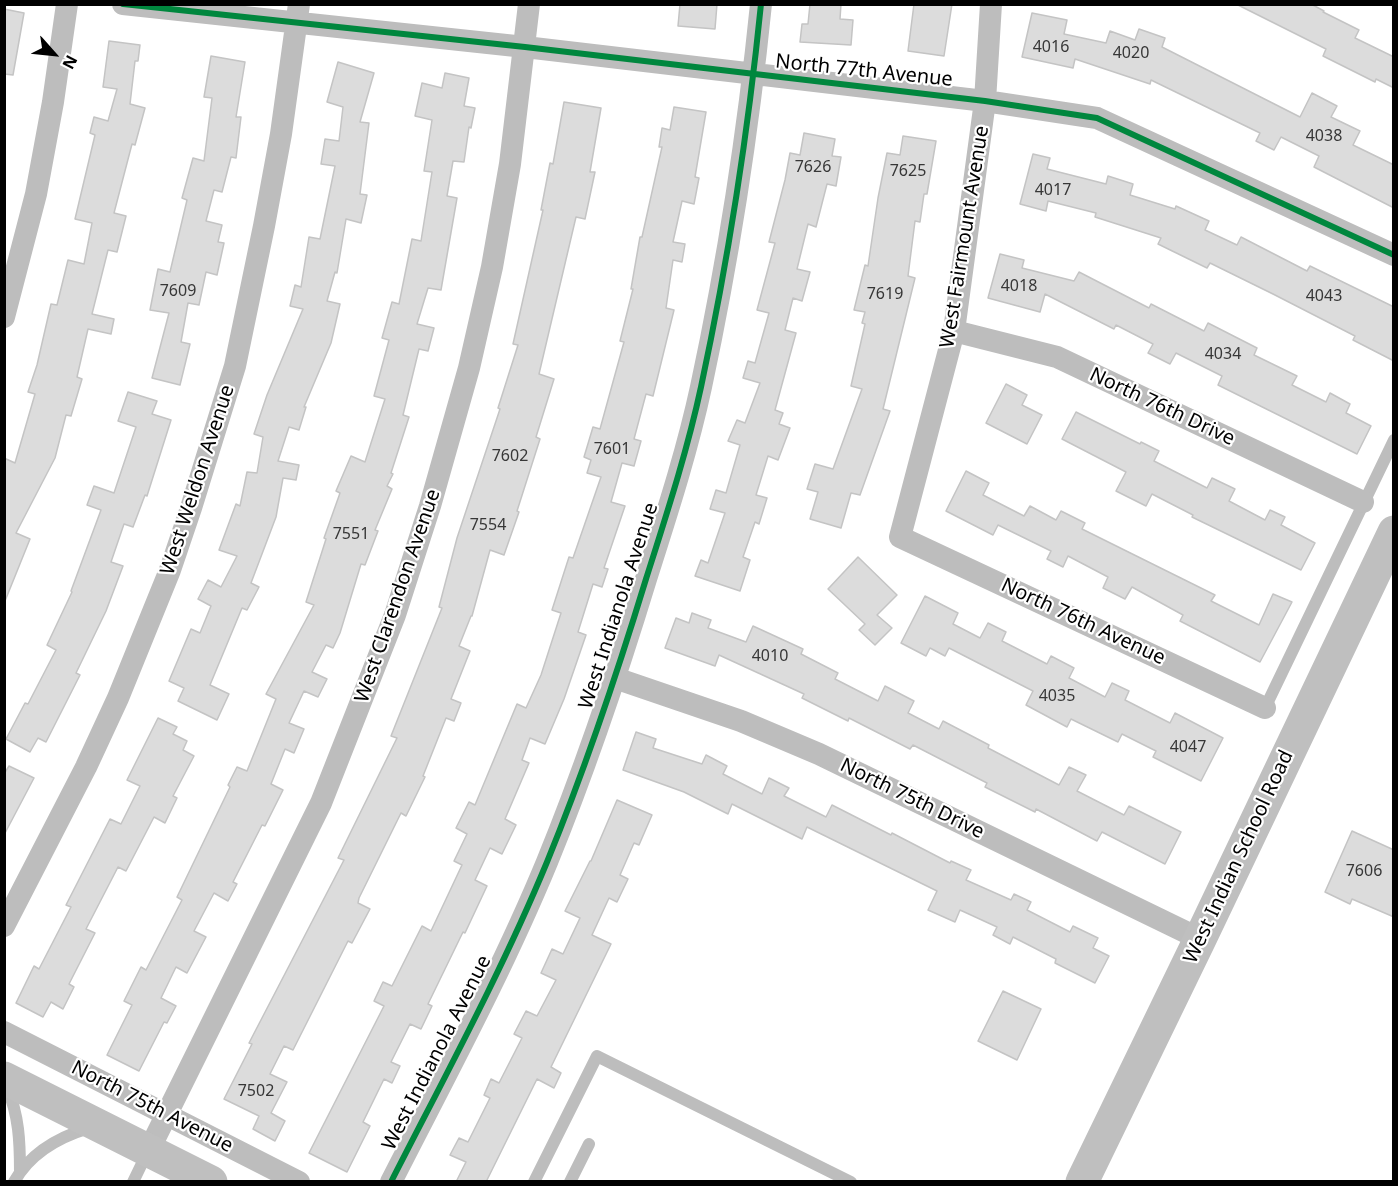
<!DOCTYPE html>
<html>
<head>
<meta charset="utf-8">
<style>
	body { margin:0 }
	#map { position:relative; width:1398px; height:1186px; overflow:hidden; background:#fff; font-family:"Noto Sans",sans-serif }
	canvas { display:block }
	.frame { position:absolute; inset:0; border:6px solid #000; pointer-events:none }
	.north { position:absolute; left:24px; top:24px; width:60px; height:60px; -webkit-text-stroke:4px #fff; paint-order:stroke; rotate:117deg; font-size:16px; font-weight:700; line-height:24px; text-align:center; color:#000 }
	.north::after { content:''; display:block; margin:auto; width:21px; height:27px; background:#000; clip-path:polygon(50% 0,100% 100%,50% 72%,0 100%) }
</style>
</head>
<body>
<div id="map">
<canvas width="1398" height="1186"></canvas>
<div class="frame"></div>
<div class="north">N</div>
</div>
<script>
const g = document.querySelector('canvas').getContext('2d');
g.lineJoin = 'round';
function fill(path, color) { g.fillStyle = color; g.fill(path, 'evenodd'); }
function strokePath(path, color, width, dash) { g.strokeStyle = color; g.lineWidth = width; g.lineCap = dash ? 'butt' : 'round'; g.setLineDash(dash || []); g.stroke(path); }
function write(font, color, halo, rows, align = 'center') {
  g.font = font + ' "Noto Sans",sans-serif'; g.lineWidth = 4.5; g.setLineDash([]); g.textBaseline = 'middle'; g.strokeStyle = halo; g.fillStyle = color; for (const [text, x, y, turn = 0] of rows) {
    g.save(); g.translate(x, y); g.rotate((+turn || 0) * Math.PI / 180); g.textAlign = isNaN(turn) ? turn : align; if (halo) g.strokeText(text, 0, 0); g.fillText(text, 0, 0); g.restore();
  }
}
const building = new Path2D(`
	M680,4H717L715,29L678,26Z
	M810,4H841L840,19L853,20L851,45L800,42L802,24H808Z
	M914,4H952L944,56L908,51Z
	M1236,4H1311L1324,11L1323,12L1359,30L1355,38L1394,57V88L1376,79L1375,82L1323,56L1326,49Z
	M4,9L24,13L13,75L4,74Z
	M1032,13L1067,20L1064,34L1106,43L1110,31L1135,40L1139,29L1165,38L1162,47L1300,117L1312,93L1337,106L1331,117L1360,131L1353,145L1394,165V208L1314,167L1319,156L1281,137L1274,150L1256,141L1260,133L1151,80L1150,84L1075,59L1073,68L1022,57Z
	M109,41L140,45L138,61H135L130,104L145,108L135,145L132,144L114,213L126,216L117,252L108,250L92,314L114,319L111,334L88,329L77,377L82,379L71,416L66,415L55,458L16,533L30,539L5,601L4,458L15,463L35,394L28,392L37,365L51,304L57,305L68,260L84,264L92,223L75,219L95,135L90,133L94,117L108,121L117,89L103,87Z
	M211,56L245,62L236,117H241L236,158L231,157L222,192L214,190L206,221L222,225L218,242L224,243L217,275L206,272L199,305L188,303L181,342L190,344L180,385L152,378L169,313L150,310L158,269L170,272L187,200L182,198L193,158L204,161L212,98L204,97Z
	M338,62L374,73L360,122L369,123L360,194L367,195L361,223L346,219L337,273L335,272L327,301L340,304L331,343L304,407H306L299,430L289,427L278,461L299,465L296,480L283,478L276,517L251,583L259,587L247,610L242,608L210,685L229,694L217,720L178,701L184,688L169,681L191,629L200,633L211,606L198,599L208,580L221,587L237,556L219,550L236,504L240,506L247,472L257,473L263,437L254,434L267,395L303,309L290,306L295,285L301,287L309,237L320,239L335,166L321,164L325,139L339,141L343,107L327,102Z
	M445,73L469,78L464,106L475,108L471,128L469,127L464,162L453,161L447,196L457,198L441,290L428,288L417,324L434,328L428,351L419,349L403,415L409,417L391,473L393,474L387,486L392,489L375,530L378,531L365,565L361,564L340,633L333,648L326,645L312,672L327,679L318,697L304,691L289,723L304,729L294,753L285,749L271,784L283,790L265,826L262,825L233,882L237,884L228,901L214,893L194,931L206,937L187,973L176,967L161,998L176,1006L167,1023L164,1022L139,1071L107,1055L132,1005L124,1001L141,967L146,970L182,900L177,897L230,787L228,785L237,767L247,771L276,699L266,694L314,605L306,602L326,539L324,538L340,493L336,491L351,456L365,462L385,399L374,396L389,340L382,338L392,302L399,304L412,239L421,241L432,172L424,171L432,120L415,116L422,83L442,88Z
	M564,102L601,108L590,172H595L585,219L576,217L539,374L554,379L536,437L540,439L517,511L519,512L504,555L490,550L472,616H471L459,646L470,651L451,699L461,703L454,721L446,718L423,776L425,777L406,816L401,813L359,898L358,903L370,909L352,943L348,941L293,1050L284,1046L270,1074L287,1082L271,1113L285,1121L275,1141L253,1129L259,1116L224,1099L252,1044L249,1043L344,860L338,858L397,738L391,736L442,608L439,607L457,538L500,409L498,408L518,345L513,344L543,210H541L550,163L553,164Z
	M674,107L706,112L695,177L699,178L694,204L682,201L673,242L685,244L682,262L673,260L666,308L674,310L653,396L646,394L634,439L641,441L634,466L622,463L611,502L625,506L604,568L608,569L602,587L593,584L578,632L586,635L564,699L545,744L530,738L522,760L529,763L505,819L516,825L502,854L490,848L475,880L487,886L465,933L463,932L428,1004L432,1006L421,1029L410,1024L391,1062L400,1066L392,1083L384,1079L363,1122L370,1126L347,1172L309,1153L384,1006L374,1001L383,982L392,986L422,926L431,931L462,865L454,861L467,834L456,828L469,802L475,805L517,704L526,708L541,675L561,613L552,610L569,557L573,558L601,477L587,473L591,460L584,457L593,427L600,429L624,342L620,341L633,289H631L640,237H642L662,147H659L662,128L670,130Z
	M804,133L835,139L832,156L841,157L836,186L827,184L816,227L808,224L797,269L810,272L802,301L793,298L785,330L796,333L775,410L783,413L779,424L790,428L778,460L768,456L756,495L767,498L759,524L755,522L743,557L750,560L740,591L695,576L701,560L708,563L725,513L710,509L716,490L726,493L740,445L728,441L737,420L745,423L760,383L743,378L748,361L755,363L769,313L757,310L775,243L769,242L785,180L790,153L800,155Z
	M903,136L936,141L927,194H924L920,222L915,221L908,276L915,278L883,409L890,411L860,495L851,493L841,528L810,519L818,492L807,489L815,464L833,469L862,389L851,386L865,324L862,323L865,312L854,310L865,265L868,266L878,198L887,153L900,155Z
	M1033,154L1050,158L1047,169L1106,184L1108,176L1133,184L1130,195L1175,209L1176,206L1209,221L1205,230L1237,245L1241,237L1307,271L1310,266L1394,307V361L1353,340L1355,336L1273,294L1210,263L1207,268L1158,244L1161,238L1095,217L1096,213L1048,201L1046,211L1020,204Z
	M1000,254L1024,260L1022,268L1074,281L1079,272L1149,308L1151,304L1204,331L1208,323L1257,348L1254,355L1297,376L1292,385L1326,402L1330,393L1350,404L1346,413L1371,426L1357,454L1218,385L1222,376L1176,353L1170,364L1148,353L1153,344L1116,325L1114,329L1045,294L1040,312L988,298Z
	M1006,384L1027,395L1022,405L1042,415L1027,444L986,423Z
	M128,392L157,401L152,414L171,420L147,496L145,495L133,527L124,524L111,562L123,566L106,611L76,673L80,675L46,742L38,738L30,752L6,739L25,703L28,704L56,650L47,645L72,592L71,591L101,510L87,505L94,486L114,493L136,427L118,421Z
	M1076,412L1140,444L1141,442L1159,451L1154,461L1207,488L1212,478L1235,489L1229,501L1265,520L1270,510L1285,517L1281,525L1315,543L1301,570L1192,517L1193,515L1152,494L1146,506L1116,491L1126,472L1062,439Z
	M966,471L989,483L983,495L1024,516L1030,506L1056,520L1061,511L1085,523L1082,529L1215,595L1211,601L1259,625L1273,594L1292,602L1260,662L1180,621L1183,615L1132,587L1125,599L1103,588L1108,577L1068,556L1063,567L1047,559L1051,551L998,525L993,535L946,511Z
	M858,557L897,595L877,615L892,628L875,645L859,630L865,624L828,589Z
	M925,596L958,613L953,624L980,638L988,623L1006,632L1002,641L1047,664L1051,656L1074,668L1069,678L1105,697L1112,683L1129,691L1125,700L1170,723L1175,713L1223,738L1201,781L1153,757L1156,751L1122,734L1118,742L1071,719L1067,727L1026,705L1033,691L949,648L945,656L930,648L926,656L901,643Z
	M692,613L711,620L708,628L746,642L753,626L803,649L801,654L838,673L835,679L878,701L885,686L914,701L908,713L939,729L943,721L989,745L988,748L1059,785L1069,767L1086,775L1077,791L1124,815L1129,806L1181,832L1165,864L1102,832L1097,841L1036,809L1035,812L985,787L987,783L913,745L910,749L849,718L848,721L802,698L804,694L719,655L715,666L665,648L676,618L689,623Z
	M158,718L177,727L173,734L187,741L183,750L194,756L173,796L177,798L165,823L154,817L126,871L118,867L86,929L95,933L69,984L74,987L63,1009L51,1002L43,1017L16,1003L34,966L39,969L71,907L66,905L110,819L121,824L140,786L127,780Z
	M636,732L656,739L653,748L702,764L706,755L727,766L723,774L762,794L769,778L789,788L784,796L826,817L832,805L891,835L892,833L950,863L951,861L971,870L966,880L1011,900L1014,894L1031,902L1027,910L1070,932L1073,926L1098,938L1093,948L1109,956L1095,983L1055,963L1056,959L1013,937L1010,944L993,935L997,927L960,910L955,922L928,910L937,891L807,827L802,839L732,804L728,814L684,792L623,770Z
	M9,766L34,778L4,835V774Z
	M617,800L652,815L639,845L634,843L620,875L628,879L617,902L609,898L592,935L611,944L551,1067L561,1073L554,1088L537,1079L486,1182H456L466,1162L450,1155L459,1138L468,1142L490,1098L484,1095L491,1079L499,1083L522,1038L514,1034L526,1011L537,1016L556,980L541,973L552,949L563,954L580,918L565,911L590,861H591Z
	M1352,831L1394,850V917L1352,899L1350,904L1325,892Z
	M1003,991L1041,1009L1017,1060L978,1041Z`);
fill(building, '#dcdcdc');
strokePath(building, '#c4c4c4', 1.5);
strokePath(new Path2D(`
	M1265,708L1394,440
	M7,1088C19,1115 20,1142 20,1172
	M14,1182C30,1153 59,1137 89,1128
	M133,1182L148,1151
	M534,1182L597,1056L851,1182
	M570,1182L589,1144`), '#bdbdbd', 12);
strokePath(new Path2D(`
	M123,4L525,47L985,101L1097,118L1394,255
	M991,4L985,101L954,331L900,537L1265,708
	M4,317L36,194L53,102L67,4
	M954,331L1057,357L1363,502
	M615,678L741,721L819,754L1200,939
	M4,926L86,767L118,698L170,570L191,508L235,366L264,226L281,134L299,4
	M4,1032L299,1182
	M149,1150L321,803L395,615L430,506L469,368L492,267L510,164L529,4
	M391,1182C445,1076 502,971 547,862C585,769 617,674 646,579C666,516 687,452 701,387C728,261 748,133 761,4`), '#bdbdbd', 22);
strokePath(new Path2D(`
	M4,1078L211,1182
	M1082,1182L1200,939L1394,532`), '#bfbfbf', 33);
strokePath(new Path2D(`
	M123,4L525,47L985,101L1097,118L1394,255
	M391,1182C445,1076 502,971 547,862C585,769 617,674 646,579C666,516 687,452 701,387C728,261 748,133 761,4`), '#00873e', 6);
write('16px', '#373737', null, [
	["4016",1051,47],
	["4020",1131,53],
	["4038",1324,136],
	["7626",813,167],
	["7625",908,171],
	["4017",1053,190],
	["4018",1019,286],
	["7609",178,291],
	["7619",885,294],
	["4043",1324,296],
	["4034",1223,354],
	["7601",612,449],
	["7602",510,456],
	["7554",488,525],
	["7551",351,534],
	["4010",770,656],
	["4035",1057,696],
	["4047",1188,747],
	["7606",1364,871],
	["7502",256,1091]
]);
write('20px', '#000', '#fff', [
	["North 77th Avenue",864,71,6],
	["West Fairmount Avenue",965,237,-81],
	["North 76th Drive",1162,407,25],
	["West Weldon Avenue",198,480,-72],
	["West Clarendon Avenue",398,596,-71],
	["West Indianola Avenue",619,606,-72],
	["North 76th Avenue",1083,622,25],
	["North 75th Drive",912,799,26],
	["West Indian School Road",1239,857,-65],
	["West Indianola Avenue",437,1053,-63],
	["North 75th Avenue",152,1107,27]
]);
</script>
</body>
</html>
